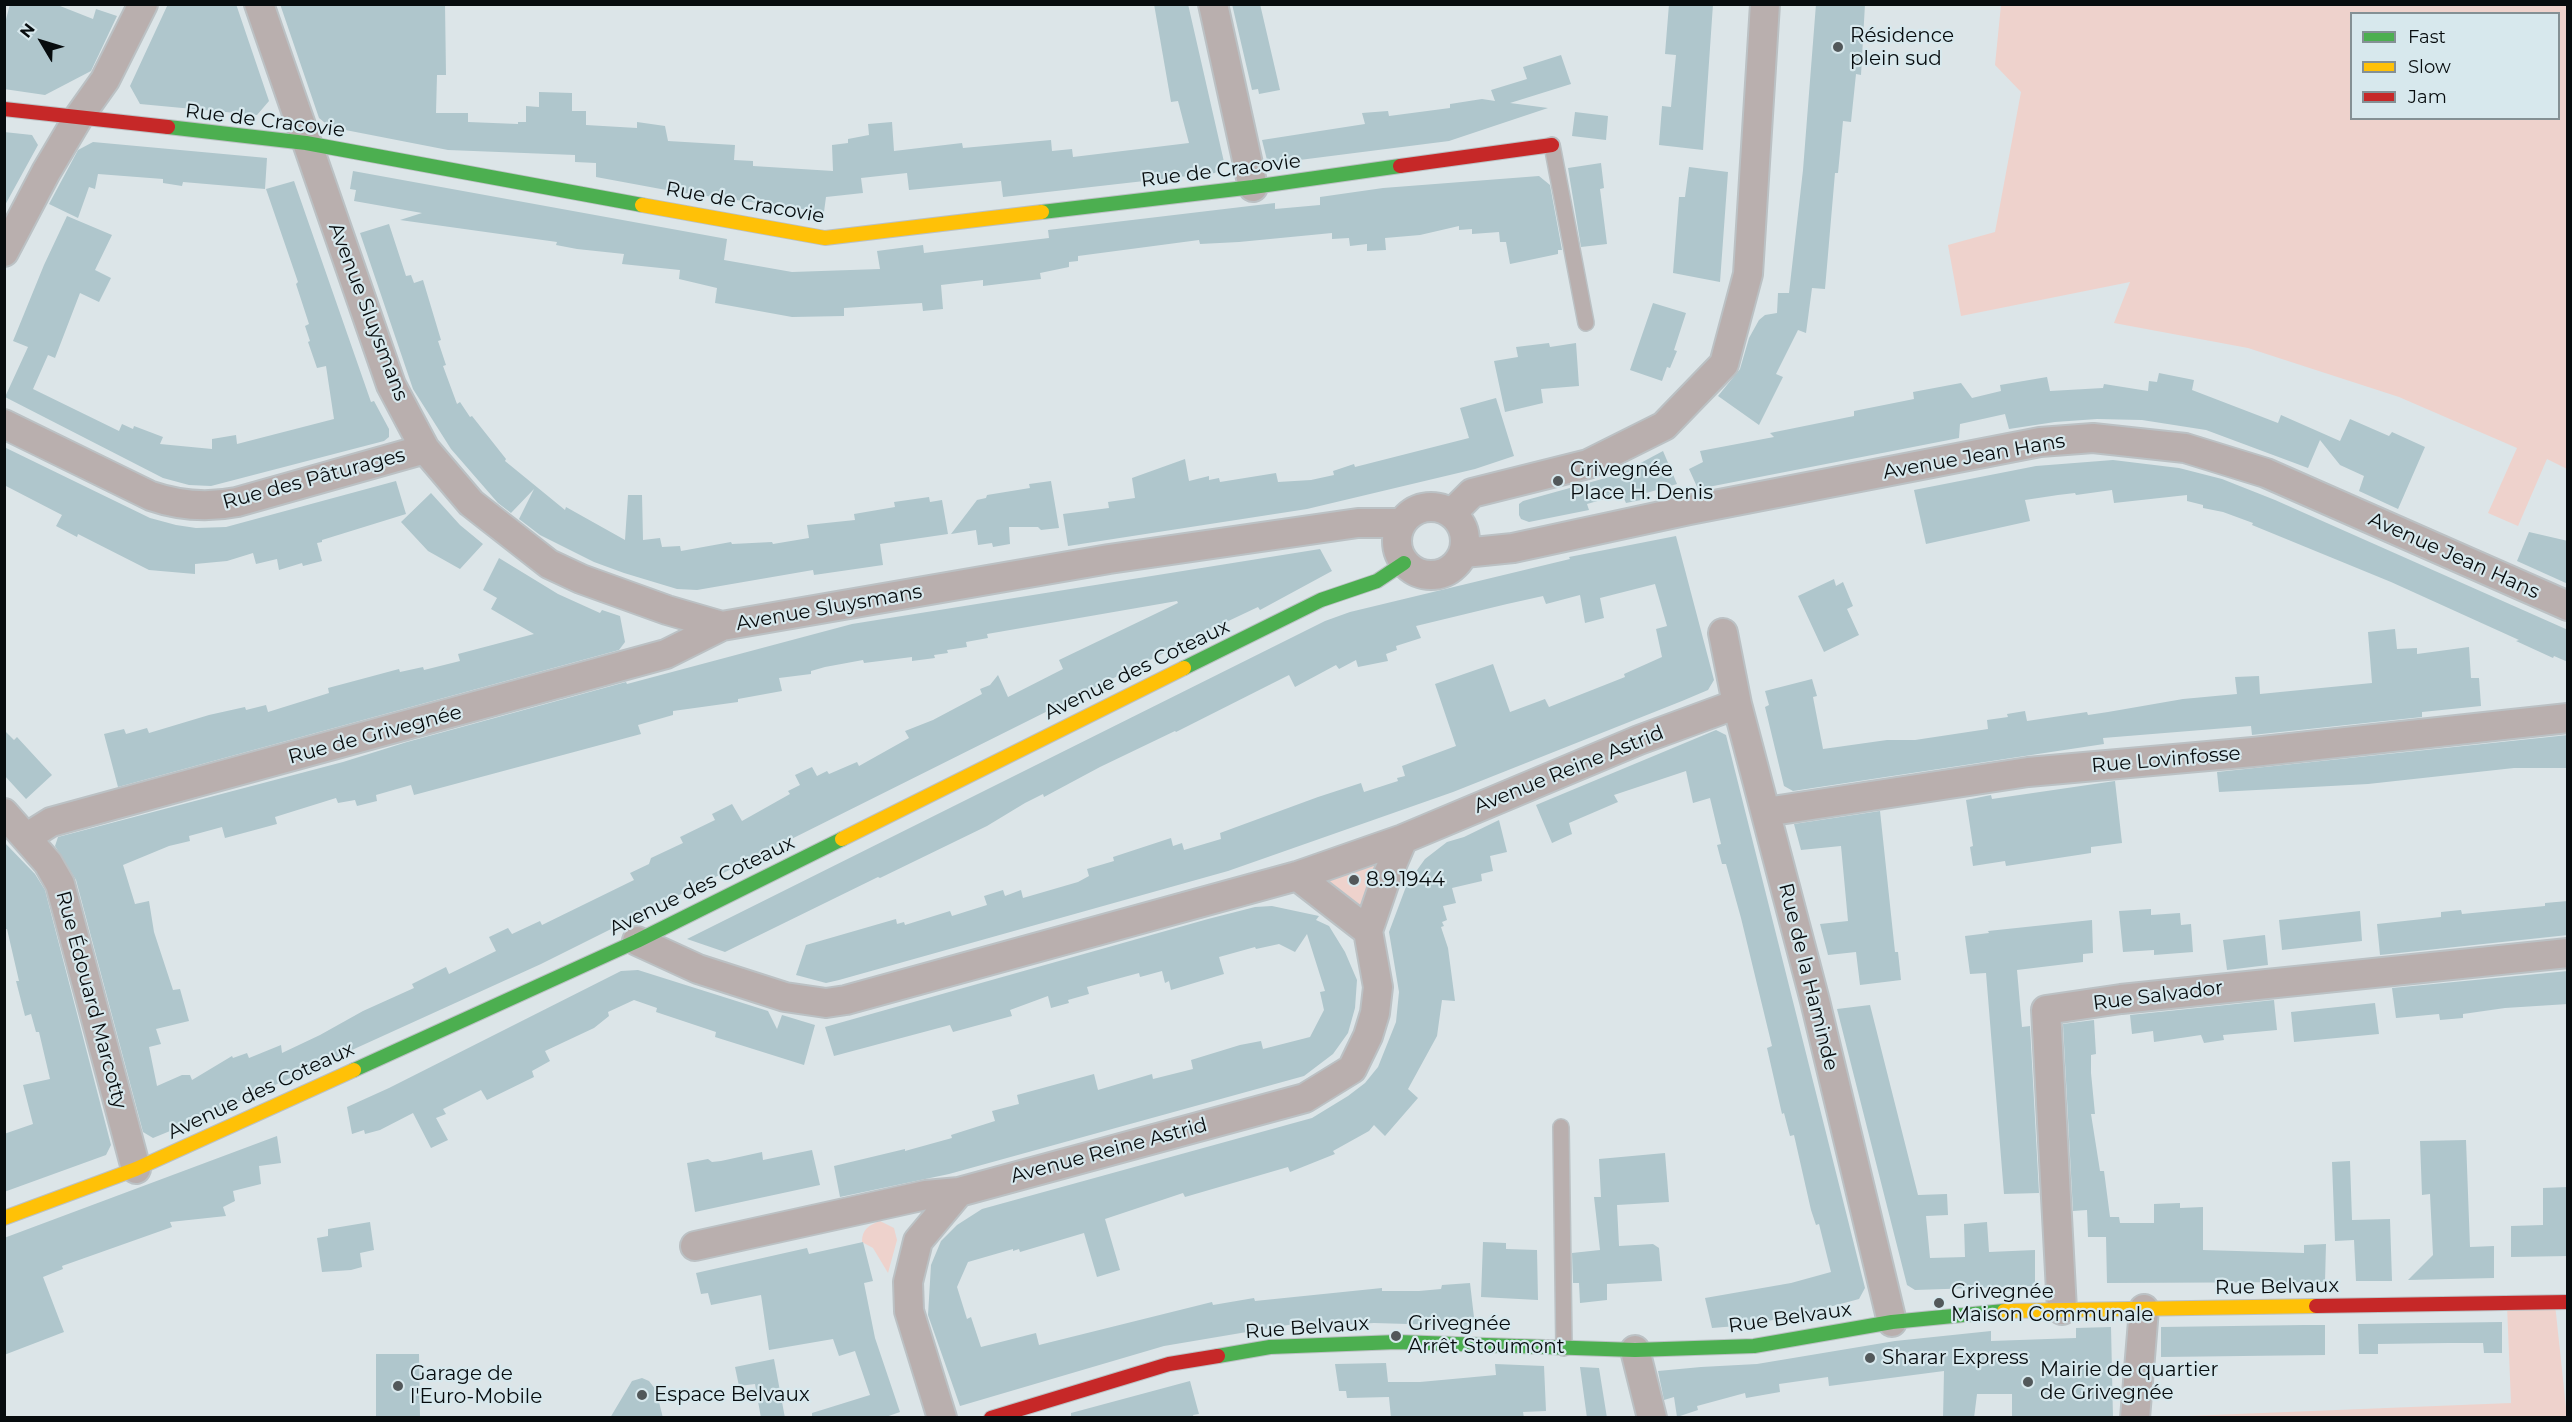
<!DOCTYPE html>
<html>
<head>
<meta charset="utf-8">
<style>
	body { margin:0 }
	#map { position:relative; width:2572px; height:1422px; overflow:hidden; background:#dce5e8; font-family:Montserrat,sans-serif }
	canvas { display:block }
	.frame { position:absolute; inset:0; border:6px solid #070c0e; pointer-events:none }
	.legend { position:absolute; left:2350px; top:12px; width:210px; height:108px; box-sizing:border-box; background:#d7e8ed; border:2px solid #849094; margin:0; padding:8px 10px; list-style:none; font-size:18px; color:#070c0e }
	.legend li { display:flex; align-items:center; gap:12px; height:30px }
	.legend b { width:30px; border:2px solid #849094 }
	.north { position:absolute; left:12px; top:12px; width:60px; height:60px; -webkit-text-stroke:4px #d7e8ed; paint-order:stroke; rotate:308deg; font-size:16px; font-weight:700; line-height:24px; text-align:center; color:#070c0e }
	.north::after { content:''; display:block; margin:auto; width:21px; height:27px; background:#070c0e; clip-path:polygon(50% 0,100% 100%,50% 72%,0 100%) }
</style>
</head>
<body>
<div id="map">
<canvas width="2572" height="1422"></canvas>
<div class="frame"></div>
<ul class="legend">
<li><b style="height:8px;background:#4caf50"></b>Fast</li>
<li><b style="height:8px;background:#ffc107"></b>Slow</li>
<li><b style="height:8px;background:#c62828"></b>Jam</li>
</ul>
<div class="north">N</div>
</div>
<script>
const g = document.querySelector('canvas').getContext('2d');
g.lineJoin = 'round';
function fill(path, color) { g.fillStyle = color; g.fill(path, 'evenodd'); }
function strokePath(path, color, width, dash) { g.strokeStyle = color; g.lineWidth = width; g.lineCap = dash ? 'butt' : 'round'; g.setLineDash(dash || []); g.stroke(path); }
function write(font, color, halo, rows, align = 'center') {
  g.font = font + ' Montserrat,sans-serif'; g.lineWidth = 4.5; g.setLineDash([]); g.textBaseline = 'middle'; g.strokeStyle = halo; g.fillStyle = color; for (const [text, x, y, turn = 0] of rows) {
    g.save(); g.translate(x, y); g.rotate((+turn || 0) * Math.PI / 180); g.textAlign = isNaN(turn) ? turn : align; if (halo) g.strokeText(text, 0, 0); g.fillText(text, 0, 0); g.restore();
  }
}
fill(new Path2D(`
	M2001,5H2567V469L2547,459L2518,526L2488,513L2517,448L2399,397L2248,348L2114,323L2130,282L1961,316L1948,245L1995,232L2021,92L1995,65ZM2352,14H2558V118H2352Z
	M1370,856L1380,865L1360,912L1329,891L1323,873Z
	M880,1221L894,1228L897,1240L888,1273L873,1248L862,1242C862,1229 869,1225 880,1221Z
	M2555,1304L2567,1417L2138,1418L2511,1403L2507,1305Z`), '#eed2cc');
fill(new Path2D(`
	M10,4H55L93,19L96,9L117,16L91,71L45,95L4,89V27Z
	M168,4H236L269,101L257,115L140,104L130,86Z
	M280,4H445L446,75H437L436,113H468V122L518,124V122H526V106L539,107V92L572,93V111H586V125L637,128V122L665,126L668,141L735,145L734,160L753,161V166L833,171L832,145L848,143V139L869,135L868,124L892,122L894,151L962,143L963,148L1051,140L1052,151L1072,149L1073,157L1189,143L1178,101L1171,102L1154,4H1188L1224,162L1215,173L1003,197L1001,181L909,190L907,173L861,178L863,193L826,197L824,212L677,192L596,177V163L575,162V155L448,150L330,127L319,118Z
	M1232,4H1260L1280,90L1259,94L1258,89L1252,90Z
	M1669,4H1713L1703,150L1659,145L1662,106L1671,107L1676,55L1665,54Z
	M1816,4H1865L1861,75L1856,74L1851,122L1843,121L1838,173H1835L1825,289L1812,288L1806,333L1798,330L1776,374L1783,377L1759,425L1718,396L1740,369L1749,338L1759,320L1765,315L1777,313L1778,293H1789L1803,170Z
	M1561,55L1571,84L1510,103L1548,108L1449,141L1268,164L1262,140L1365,124L1362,113L1388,111L1389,116L1450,108V104L1482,99L1495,101L1491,90L1527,79L1523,67Z
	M1575,112L1608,116L1606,140L1572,136Z
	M4,132L32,135L38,145L4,207Z
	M93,142L267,158L265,189L183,182L182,186L163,183V179L98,174L95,189L89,187L78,218L49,204L78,150Z
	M1601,163L1604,188L1600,189L1607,244L1581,247L1568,168Z
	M1689,167L1728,172L1720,282L1673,273L1679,197H1685Z
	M353,171L727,239L724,260L792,272L880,269L877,251L923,245L924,253L1049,238L1048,230L1275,203V209L1320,205V197L1383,188L1539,176L1550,185L1562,250H1558V254L1510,264L1506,242H1500L1499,232L1472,234V229L1459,230V226L1420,235L1385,238L1386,250L1367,251V244L1350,246L1349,238L1332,239V233L1239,242L1200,244L1199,240L1078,256V261L1069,262V267L1040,273L1041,279L983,286V280L941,285L943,309L923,311L922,303L844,308V316L792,317L715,303L717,288L679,279L680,270L622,264L624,254L577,249L556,245L557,242L400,220L422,213L354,201L356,190L350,189Z
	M294,181L371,402L374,401L389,429V437L384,441L211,486L189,485L163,478L5,397L28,347L13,341L44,265L67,216L112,235L95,270L111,278L99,302L80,293L55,358L48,355L33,389L119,431L122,424L133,429L134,426L163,437L160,444L212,449V439L236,435L237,444L334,419L326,366L317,368L308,342L310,341L305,326L309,324L296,284L298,282L266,189Z
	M389,224L406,276L411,275L414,283L423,280L441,340L438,341L446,365L443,366L457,404L460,402L470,417L472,416L506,459L505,461L565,510L566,507L625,540L628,495H642L643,540L660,538L662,547L680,546L681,551L731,542L732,544L772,542L773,544L809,538L807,525L855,520L854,514L895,507L894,502L929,497L930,502L942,500L948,534L880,544L883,565L814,575L813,570L697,590L677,589L624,573L594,562L540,535L519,519L534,489L511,513L498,503L451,449L413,389L360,233Z
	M1653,303L1686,313L1674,350L1677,351L1670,368L1667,367L1662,381L1630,370Z
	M1549,343L1550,347L1576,343L1579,386L1541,389L1543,403L1505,412L1494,361L1518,357L1516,347Z
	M2159,373L2194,380L2192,390L2278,423L2281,415L2340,441L2350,419L2389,436L2392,432L2425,447L2398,509L2359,491L2364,476L2340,465L2320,440L2308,468L2206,430L2142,420L2097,419L2055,422L2009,429L2005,414L1960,424L1959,438L1698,489L1689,469L1703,462L1700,451L1774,437L1770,433L1854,416V411L1914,399L1913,392L1961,383L1972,398L2001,391L2000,385L2047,377L2050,391L2103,388L2104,384L2148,391L2149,381L2157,382Z
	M1496,398L1514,456L1475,469L1307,509L1068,546L1063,514L1109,508L1108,502L1135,498L1132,478L1185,459L1189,481L1209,476V480L1219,478L1220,482L1276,473L1278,482L1311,480L1334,475L1333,471L1354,464L1355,467L1469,438L1460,408Z
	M4,447L150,518L176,525L196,528L226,527L396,481L406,514L322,540V542L317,543L322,561L303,566L302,563L279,570L277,559L256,564L253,553L227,561L195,564V574L149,570L78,534L77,537L56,526L62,515L4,485Z
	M1663,451L1677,484L1643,494L1646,499L1626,503L1622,494L1587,504L1589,510L1529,522L1521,519L1519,515V504L1523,501L1620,474Z
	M2113,460L2179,468L2222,479L2275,500L2568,630V662L2554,656L2553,658L2516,641L2519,640L2391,582L2252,525L2253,523L2223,512L2203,508V505L2187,501V495L2114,503L2112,490L2076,495L2075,493L2058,495L2025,500L2030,521L1926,544L1914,490L2036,466Z
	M1051,481L1059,528L1041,530L1038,527H1009L1010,544L993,547L992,543L978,545L976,530L951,534L977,500L986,498L987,495L1030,488L1029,484Z
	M431,493L460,525L483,544L460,569L428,551L401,522Z
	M2529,532L2568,541V584L2517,561Z
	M1676,536L1714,680L1708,690L1682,701L1453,792L1228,871L839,980L826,983L796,975L806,945L896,919L897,924L904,922L905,925L950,911L952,916L987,905L984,896L1003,890L1005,896L1021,890L1023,898L1078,882L1089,876L1087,869L1114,861L1113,857L1171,838L1173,846L1182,843L1184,850L1221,839L1220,833L1318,797L1361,783L1364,792L1398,781L1397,778L1405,776L1402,766L1456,746L1435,684L1493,664L1510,712L1545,699L1549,707L1625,677L1624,674L1662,657L1656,629L1667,626L1655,584L1600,598L1604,618L1585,623L1580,595L1546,604L1543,596L1507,604L1416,626L1421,638L1396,646L1397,650L1386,654L1388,661L1358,667L1356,660L1339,669L1336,665L1295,687L1289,675L1176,732L1175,731L1100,767L1044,797L1043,794L1025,803L987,826L915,861L880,878L878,877L725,952L687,939L1325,621L1350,612L1570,559L1569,557Z
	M1320,549L1332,571L1260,610L1258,607L1222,624L541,964L209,1115L153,1138L143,1132L76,880L55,846L58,837L343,762L407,742L626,682L627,684L852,624ZM1177,601L1178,603L1059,660L1063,669L1008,697L998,675L990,685L980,689L982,694L933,720L905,731L909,738L859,766L857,762L829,774L827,771L817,776L812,767L795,775L800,785L788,791L790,794L742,821L732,804L712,814L715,820L680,837L683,843L651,858L649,864L630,873L634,880L542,925L540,921L512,934L508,928L489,937L496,951L449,974L446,967L412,984L414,988L363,1011L320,1035L282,1053L281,1045L249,1058L247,1053L233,1058L232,1056L192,1080L190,1075H182L157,1086L149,1047L161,1044L156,1029L189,1021L180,989L173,990L154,932L149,901L135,904L123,865L169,846L190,841L189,836L222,827L225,838L277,824L275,817L336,798L338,803L355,800L357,806L377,801L376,795L411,785L414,795L641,734L638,725L673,715V711L738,702V699L782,691L779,678L811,674V671L825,667L863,660L864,663L912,657V661L935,658L934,655L948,653L947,650L967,647L966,642L988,638L987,634Z
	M499,558L558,594L600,613L602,610L620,616L625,642L619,650L118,787L104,734L124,729L126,734L147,728L149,733L209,715L245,707L246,710L266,705L268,712L329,693L328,688L399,669L400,672L423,667L424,670L460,661L458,654L534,634L491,609L497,598L483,590Z
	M1834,579L1836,586L1843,582L1853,606L1847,609L1859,635L1824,652L1798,596Z
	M2395,629L2397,649L2417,648V654L2469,647L2471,678H2479L2481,706L2422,712V717L2252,735L2251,726L2103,738L2104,744L1793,791L1784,786L1765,707L1769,705L1765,691L1812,679L1817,696L1813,697L1823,749L1887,740H1915L1988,729L1987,720L2008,717L2007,714L2025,711L2027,721L2087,712L2088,715L2108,712L2183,699L2237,694L2235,677L2259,676L2260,694L2372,683L2368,632Z
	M4,730L14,740L17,737L52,775L26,799L4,775Z
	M1716,730L1726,735L1865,1288L1859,1299L1807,1313L1749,1325L1712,1328L1705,1298L1791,1283L1831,1272L1819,1224L1816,1225L1811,1210L1794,1135L1790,1136L1784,1113L1782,1114L1767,1048L1772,1046L1741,918L1726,864H1722L1717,845L1721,844L1710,798L1693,803L1686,771L1614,795L1618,802L1569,823L1572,834L1552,843L1536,805Z
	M2568,735V768H2514L2368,784L2219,792L2217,772Z
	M2115,781L2122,843L2091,847V853L2006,866L2005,861L1973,866L1970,847L1973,846L1966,800L1991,795L1992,799Z
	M1880,811L1895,952H1898L1901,980L1860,985L1856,952L1828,955L1820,924L1848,921L1841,846L1801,850L1794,824Z
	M1499,820L1507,852L1490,856L1493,871L1481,874L1482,881L1452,888L1456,903L1443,906L1447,920L1442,922L1444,926L1441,927L1448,948L1455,1001L1442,1000L1437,1036L1408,1089L1418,1098L1385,1136L1374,1125L1369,1131L1333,1151L1335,1154L1290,1172L1288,1167L1185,1197L1183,1193L1105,1219L1120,1270L1097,1277L1084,1233L1020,1252L1019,1249L1013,1251V1249L968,1262L957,1287L967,1319L971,1317L981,1347L1036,1333L1039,1345L1212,1302L1213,1305L1254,1298L1255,1301L1382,1288V1291H1419L1441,1289L1442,1285L1470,1283L1475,1326L1374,1323L1301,1327L1300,1323L1164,1346L960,1406L928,1315L931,1265L941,1241L957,1225L982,1209L1312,1118L1348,1096L1365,1083L1378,1067L1396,1022L1399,992L1389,932L1407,884L1425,859L1447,842L1464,837Z
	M4,842L35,874L45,890L111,1145L106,1155L4,1192V1134L33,1124L23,1085L50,1079L39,1032H36L31,1014L25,1016L16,981H19L7,929H4Z
	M2568,901V935L2380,955L2377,924L2441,917V912L2461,910L2462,914L2545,906V903Z
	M1272,906L1319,916L1316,920L1329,926L1345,952L1357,980L1355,1008L1348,1033L1333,1054L1304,1076L949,1174L840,1197L834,1166L905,1149V1151L952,1138L951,1135L995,1121L992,1111L1019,1104L1017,1095L1094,1074L1098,1090L1152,1074L1153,1079L1193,1069L1191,1060L1240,1045L1261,1041L1263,1049L1310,1037L1324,1010L1320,992L1325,991L1307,934L1295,952L1279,944L1256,949L1255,947L1219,957L1224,974L1171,990L1169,981L1165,983L1162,971L1140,977L1139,973L1087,987L1089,994L1068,1000L1069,1003L1051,1008L1048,996L1010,1010L1012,1016L953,1032L950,1025L834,1056L825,1027L1208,919L1255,907Z
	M2151,909V915L2180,913L2181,925L2191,924L2193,952L2154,955V950L2123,952L2119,911Z
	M2360,911L2362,941L2282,950L2279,920Z
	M2092,920L2093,953L2083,954V962L2017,970L2022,1027L2030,1026L2039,1193L2004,1194L1986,973L1970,974L1965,936L1989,933L1988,931Z
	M2265,935L2268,965L2227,970L2223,940Z
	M638,970L768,1011L777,1029L782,1015L815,1025L804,1065L715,1037L716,1032L656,1012L657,1008L634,1000L608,1012L609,1016L594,1028L545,1051L550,1061L532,1071L534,1077L487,1100L481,1090L443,1109L446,1114L436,1118L448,1140L431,1148L413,1113L380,1130L365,1134L364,1130L352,1134L347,1107L389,1088L621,971Z
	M2568,971V1004L2505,1008L2463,1014V1018L2440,1020L2439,1014L2396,1018L2392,988Z
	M2274,1000L2277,1030L2223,1035L2224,1040L2204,1043L2201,1035L2154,1042L2153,1031L2132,1034L2130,1015Z
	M2375,1003L2379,1034L2294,1042L2291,1012Z
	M1870,1005L1918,1195L1947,1194L1948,1215L1926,1216L1930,1258L1965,1257L1964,1224L1987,1222L1989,1252L2035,1250V1286L1915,1290L1907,1285L1837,1009Z
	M2094,1020L2096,1054L2091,1055V1073L2095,1114H2091L2100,1171H2104L2110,1217H2119L2120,1223H2154V1204L2180,1203V1208L2203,1207V1250L2304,1253V1245L2326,1244L2325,1282L2107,1283L2106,1237H2088L2087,1210L2073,1211L2063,1024Z
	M277,1136L281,1163L259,1166L261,1184L233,1191L235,1201L223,1207L226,1216L170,1222L172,1227L62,1266L63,1269L43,1277L64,1332L4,1355V1238Z
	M2466,1140L2470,1247L2494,1246V1278L2408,1280L2433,1255L2430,1194L2422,1195L2420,1141Z
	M812,1150L820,1185L695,1212L687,1163L708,1159L712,1162L721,1161L762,1152L763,1160Z
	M1665,1153L1669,1202L1617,1205L1619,1246L1653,1244L1659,1248L1662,1281L1607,1284V1300L1580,1303L1579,1283H1573L1572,1253L1600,1250L1594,1197H1601L1599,1159Z
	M2350,1161L2352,1220L2390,1219L2392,1281H2356L2354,1240L2335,1241L2332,1162Z
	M2568,1187V1256L2511,1257V1226L2543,1225V1188Z
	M370,1222L374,1250L360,1253L362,1267L351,1270L322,1272L317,1238L328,1236V1229Z
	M863,1242L873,1281L864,1283L875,1338L900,1412L883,1418H812V1413L870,1395L855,1351L839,1356L833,1339L769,1350L761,1295L711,1305L708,1293L701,1294L696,1273L807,1248L809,1254Z
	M1483,1242L1506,1243V1249L1537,1250L1538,1300L1481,1297Z
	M2502,1322V1353H2484L2483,1343H2448L2378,1344V1354H2359L2358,1324Z
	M2305,1325H2325V1355L2161,1357V1327Z
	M2111,1327L2113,1418H2012V1394H1977L1974,1418H1943L1944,1371L1829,1386L1828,1377L1779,1384L1780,1392L1746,1398L1745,1393L1697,1406L1698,1410L1677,1417L1674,1397L1664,1400L1658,1371L1701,1367L1757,1364L1895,1341L1991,1331V1341L2076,1338V1328Z
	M376,1354H419L420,1418H376Z
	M774,1359L785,1418H761L755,1384L739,1386L735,1367Z
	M1386,1363L1388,1382H1420L1496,1375L1495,1364L1544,1366L1546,1411L1523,1412L1524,1418H1391L1389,1397L1347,1398L1346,1391H1339L1335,1364Z
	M1580,1367L1599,1368L1607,1418H1587Z
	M642,1378L649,1381L656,1390L663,1418H610L632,1381Z
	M1190,1381L1199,1414L1193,1415L1194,1418H1071V1413Z`), '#afc6cc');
const lane = new Path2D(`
	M1552,145L1586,323
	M1561,1127L1564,1348`);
const street = new Path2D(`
	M259,4L391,385L425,449L471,503L549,564L581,579L667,610L722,626L1109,559L1358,523H1401
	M1213,4L1253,187
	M4,252L46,172L78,118L105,80L143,4
	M4,424L151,496C180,506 207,508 237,502L425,449
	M1397 541a34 34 0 1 1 68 0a34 34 0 1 1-68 0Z
	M1452,513L1472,493L1588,464L1664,426L1724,364L1748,274L1765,4
	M1464,553L1513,548L1689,510L2040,442L2093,438L2185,448L2266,473L2568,606
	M1723,633L1737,704L1815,1001L1892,1322
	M1766,812L2028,772L2253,752L2568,718
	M4,813L48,863L60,884L136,1169
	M27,837L51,822L666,654L722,626
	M1297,876L1368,931
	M637,941L698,969L785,997L826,1003L846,1000L1297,876L1403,839L1639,740L1737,704
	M695,1246L926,1195L959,1192
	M2062,1310L2046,1010L2121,999L2568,953
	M1635,1350L1652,1418
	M942,1418L909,1311L908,1282L918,1241L959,1192L1305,1098L1352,1069L1368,1036L1375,1013L1378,987L1368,931L1385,881L1403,839
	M2135,1418L2144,1309`);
const fast = new Path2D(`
	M168,127L306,143L642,205
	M1042,212L1253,187L1400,166
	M1184,668L1321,600L1377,581L1404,563
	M354,1070L637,941L842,839
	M1218,1356L1270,1347L1397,1342L1635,1350L1754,1346L1892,1322L2004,1311`);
const slow = new Path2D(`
	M642,205L825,238L1042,212
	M842,839L1184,668
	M4,1218L136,1169L354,1070
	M2004,1311L2316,1306`);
const jam = new Path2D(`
	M4,109L168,127
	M1400,166L1552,145
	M2316,1306L2568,1302
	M991,1418L1169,1364L1218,1356`);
strokePath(lane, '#bbc1c4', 18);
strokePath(street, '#bbc1c4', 32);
strokePath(fast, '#bbc1c4', 16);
strokePath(slow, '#bbc1c4', 16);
strokePath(jam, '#bbc1c4', 16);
strokePath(lane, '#b9afae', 15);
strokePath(street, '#b9afae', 28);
strokePath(fast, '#4caf50', 14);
strokePath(slow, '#ffc107', 14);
strokePath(jam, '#c62828', 14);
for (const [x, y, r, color] of [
	[1838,47,6,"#52585a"],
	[1558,481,6,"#52585a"],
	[1354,880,6,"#52585a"],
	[1939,1303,6,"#52585a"],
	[1396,1336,6,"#52585a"],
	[1870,1358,6,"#52585a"],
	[2028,1382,6,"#52585a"],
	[398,1386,6,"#52585a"],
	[642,1395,6,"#52585a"]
]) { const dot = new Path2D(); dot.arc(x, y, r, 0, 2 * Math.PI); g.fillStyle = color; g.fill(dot); strokePath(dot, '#d7e8ed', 2); }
write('20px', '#070c0e', '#d7e8ed', [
	["Résidence",1850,36],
	["plein sud",1850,59],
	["Grivegnée",1570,470],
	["Place H. Denis",1570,493],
	["8.9.1944",1366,880],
	["Grivegnée",1951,1292],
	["Maison Communale",1951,1315],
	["Grivegnée",1408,1324],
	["Arrêt Stoumont",1408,1347],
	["Sharar Express",1882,1358],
	["Mairie de quartier",2040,1370],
	["de Grivegnée",2040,1393],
	["Garage de",410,1374],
	["l'Euro-Mobile",410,1397],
	["Espace Belvaux",654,1395]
], 'left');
write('20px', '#070c0e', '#d7e8ed', [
	["Rue de Cracovie",265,121,7],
	["Rue de Cracovie",1221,171,-7],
	["Rue de Cracovie",745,203,10],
	["Avenue Sluysmans",368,312,69],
	["Avenue Jean Hans",1974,457,-10],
	["Rue des Pâturages",314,479,-15],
	["Avenue Jean Hans",2454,556,24],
	["Avenue Sluysmans",829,608,-10],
	["Avenue des Coteaux",1137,670,-26],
	["Rue de Grivegnée",375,735,-15],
	["Rue Lovinfosse",2166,760,-5],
	["Avenue Reine Astrid",1569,770,-22],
	["Avenue des Coteaux",702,886,-26],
	["Rue de la Haminde",1808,977,76],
	["Rue Salvador",2158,996,-7],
	["Rue Édouard Marcotty",91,1000,75],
	["Avenue des Coteaux",261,1091,-25],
	["Avenue Reine Astrid",1109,1151,-15],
	["Rue Belvaux",2277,1287,-1],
	["Rue Belvaux",1790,1318,-8],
	["Rue Belvaux",1307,1328,-4]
]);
</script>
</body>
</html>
